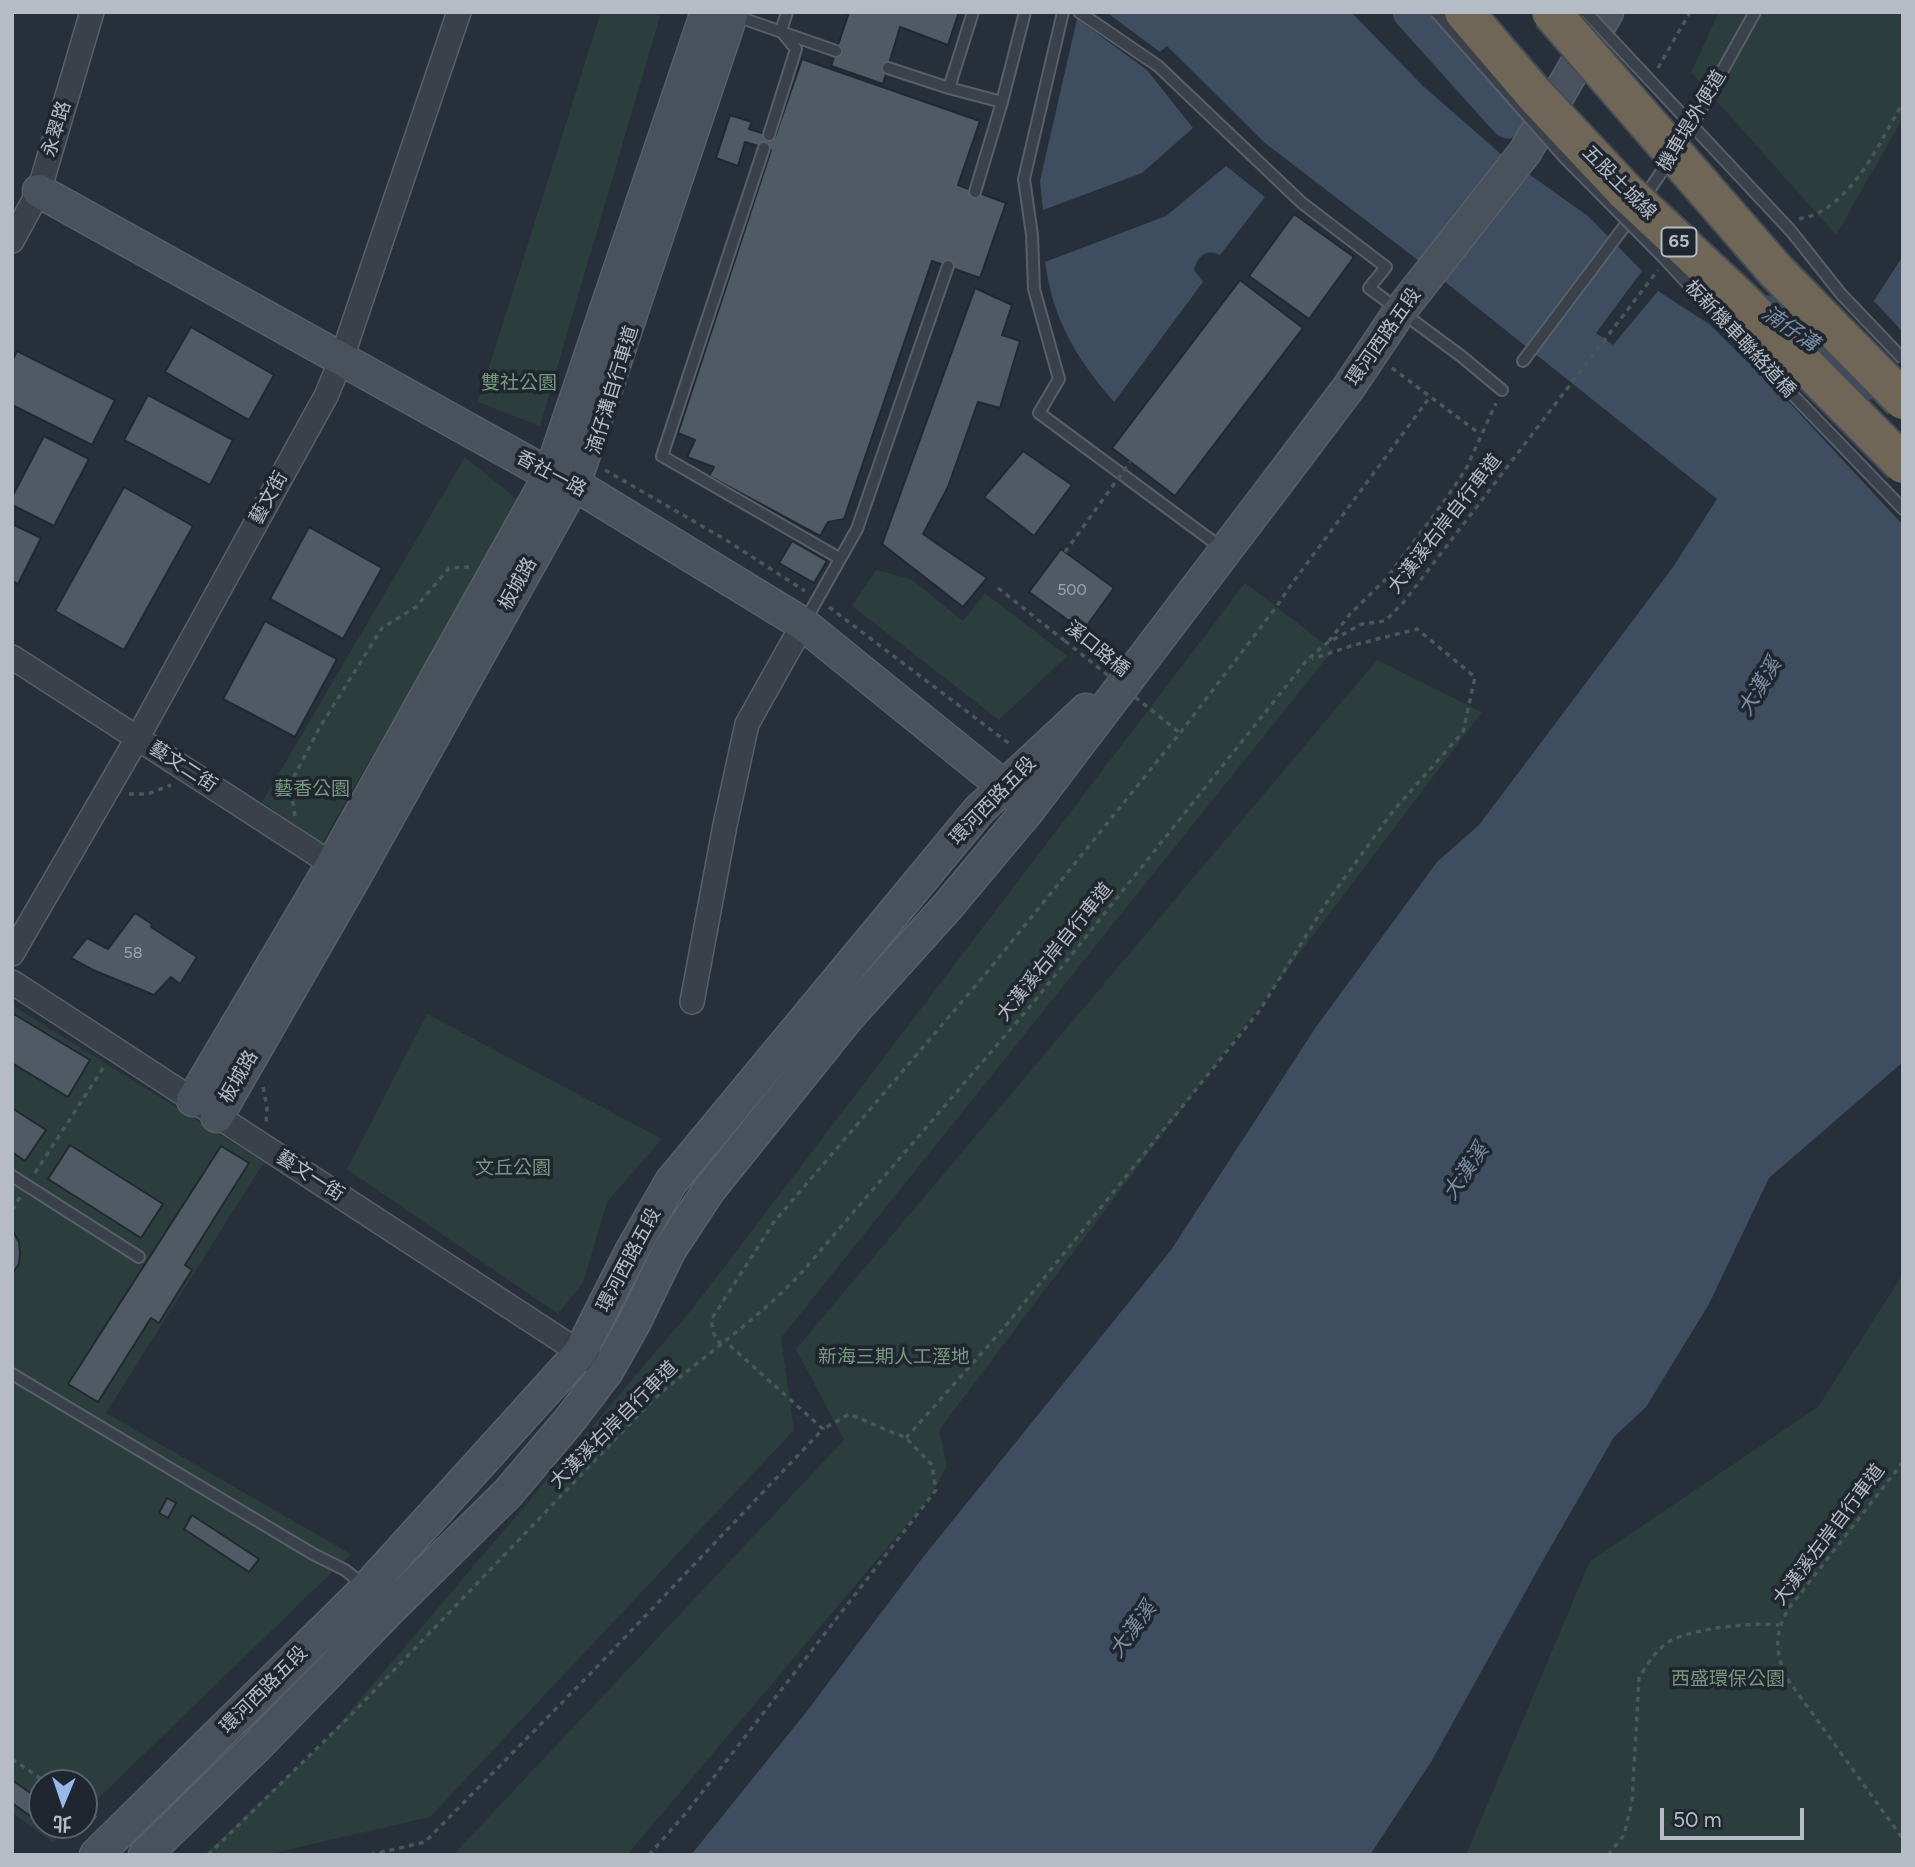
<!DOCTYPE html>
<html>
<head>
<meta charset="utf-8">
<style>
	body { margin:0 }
	#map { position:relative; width:1915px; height:1867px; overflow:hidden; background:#272f3a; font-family:Figtree,"Noto Sans TC",sans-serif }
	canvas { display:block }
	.frame { position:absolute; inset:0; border:14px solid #b6bcc6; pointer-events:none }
	.north { position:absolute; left:28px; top:1769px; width:70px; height:70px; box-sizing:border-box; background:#1f262f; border:2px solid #5b626b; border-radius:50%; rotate:182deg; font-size:19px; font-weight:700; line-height:28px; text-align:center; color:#b6bcc6 }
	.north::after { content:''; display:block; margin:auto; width:24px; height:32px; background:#96b9ea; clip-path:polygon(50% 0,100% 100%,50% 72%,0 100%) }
	.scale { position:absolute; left:1660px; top:1808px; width:144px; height:32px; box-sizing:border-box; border:4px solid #b6bcc6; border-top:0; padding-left:9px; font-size:21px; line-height:24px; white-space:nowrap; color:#b6bcc6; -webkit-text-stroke:5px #1f262f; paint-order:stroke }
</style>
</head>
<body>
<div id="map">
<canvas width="1915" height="1867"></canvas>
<div class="frame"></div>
<div class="north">北</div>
<div class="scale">50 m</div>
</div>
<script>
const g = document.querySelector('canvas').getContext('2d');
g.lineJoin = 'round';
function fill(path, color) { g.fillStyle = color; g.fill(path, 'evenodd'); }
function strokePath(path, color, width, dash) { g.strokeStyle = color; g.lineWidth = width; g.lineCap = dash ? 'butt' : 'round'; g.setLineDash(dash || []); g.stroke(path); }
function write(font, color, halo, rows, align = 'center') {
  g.font = font + ' Figtree,"Noto Sans TC",sans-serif'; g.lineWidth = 7; g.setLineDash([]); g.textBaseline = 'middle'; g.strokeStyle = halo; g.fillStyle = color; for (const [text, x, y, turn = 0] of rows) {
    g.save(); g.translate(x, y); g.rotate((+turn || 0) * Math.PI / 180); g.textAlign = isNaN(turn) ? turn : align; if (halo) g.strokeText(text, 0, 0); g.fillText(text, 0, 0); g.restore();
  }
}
fill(new Path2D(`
	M601,12H650L660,16L540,426L478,402Z
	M1719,12H1903V118L1836,235L1691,72Z
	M465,457L519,501L322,843L262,802Z
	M876,570L911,579L963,621L985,593L1067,656L999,720L852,606Z
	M1245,583L1333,650L781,1338L794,1430L430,1817L265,1855H204L323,1743L693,1308Z
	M1377,660L1482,712L939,1430L947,1466L931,1496L627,1855H453L844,1440L796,1349Z
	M12,1005L264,1162L106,1413L351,1554L84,1812V1783H42V1825H71L53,1842L12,1813Z
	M427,1014L662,1139L607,1202L583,1283L558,1314L347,1169Z
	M1903,1274V1855H1466L1590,1561L1818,1407Z`), '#2b3d3d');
fill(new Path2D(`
	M1106,12H1351L1423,86L1502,155L1588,216L1642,271L1596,333L1613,345L1658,291L1709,324L1787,400L1858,325L1903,256V1062L1769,1178L1709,1304L1646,1407L1614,1437L1542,1562L1431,1762L1370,1855H691L807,1711L924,1556L1171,1250L1316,1027L1437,862L1479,825L1673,567L1717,499L1419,261L1265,143L1167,46L1160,52Z
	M1077,19L1147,70L1193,128L1142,173L1043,210L1040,181Z
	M1226,166L1265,197L1220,255C1206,248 1197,257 1194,270L1203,282L1114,402C1076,358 1053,320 1045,262L1166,216Z`), '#3e4e60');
fill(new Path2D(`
	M1871,298L1903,332V525L1732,341L1791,394L1855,323Z`), '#272f3a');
strokePath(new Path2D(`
	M1410,12L1508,121
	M1768,313L1869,382`), '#3e4e60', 35);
const building = new Path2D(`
	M849,12H959L948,45L900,27L883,84L831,66Z
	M802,59L980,121L958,185L1006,203L980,278L932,261L844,519L828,522L820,536L709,476L714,467L687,457L695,440L678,433L771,150L745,142L738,166L716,158L730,115L752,122L749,129L775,137Z
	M1294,214L1354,257L1309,319L1249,276Z
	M1240,280L1303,328L1175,496L1112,448Z
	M975,288L1012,305L1002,335L1020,341L1000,408L978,402L948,487L923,534L987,578L963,607L882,544Z
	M191,327L274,375L249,420L165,372Z
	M17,351L115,400L92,445L12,405V361Z
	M148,395L233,440L210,485L124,440Z
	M44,436L89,459L54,526L12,505V497Z
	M1023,451L1072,485L1034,536L984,497Z
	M124,487L193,526L124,650L55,611Z
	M12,524L41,538L18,584L12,581Z
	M309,527L382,568L343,639L270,599Z
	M792,541L827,561L814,583L779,563Z
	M1061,549L1114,588L1083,631L1029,592Z
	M265,621L337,659L295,737L223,699Z
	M135,913L152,924L151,927L197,957L180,984L171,977L154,995L93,970L71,958L87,938L108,949Z
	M12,1013L90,1060L68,1097L12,1063Z
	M12,1108L46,1130L25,1161L12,1152Z
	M70,1145L163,1204L141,1238L48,1179Z
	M221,1146L249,1163L185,1265L192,1270L159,1323L151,1318L98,1402L68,1384Z
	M12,1230L19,1242L20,1253L19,1264L12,1274Z
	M167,1498L176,1503L168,1518L159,1513Z
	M192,1515L259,1559L249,1572L184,1529Z
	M12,1780L42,1801V1821L40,1823L12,1803Z`);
fill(building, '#505a65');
strokePath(building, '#212831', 2);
const lane = new Path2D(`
	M1063,12L1024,179L1032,235L1034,289L1059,379L1039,413L1223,549
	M1079,12L1158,66L1302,203L1386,267L1369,288L1461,356L1502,390
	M733,15L836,51
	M888,68L949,88L1002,102L975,192
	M949,88L973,12
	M1002,102L1025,12
	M769,135L796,49L781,31L787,12
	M764,148L662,456L839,558
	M1644,198L1690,129L1755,12
	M1737,337L1903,509
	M1523,361L1633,215
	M805,621L857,529L948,266
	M12,1176L139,1257
	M12,1374L313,1554L345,1570L364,1585`);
const street = new Path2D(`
	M12,241L39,191L92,12
	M12,657L344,872
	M12,954L138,737L326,396L341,360L459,12
	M12,982L593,1361
	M692,1002L725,825L747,724L803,624`);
const secondary = new Path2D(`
	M39,191L550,475L574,484L803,624L1018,798
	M193,1100L332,865L550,475L707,12
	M217,1116L354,878L574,484L732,12
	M96,1855L367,1588L580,1353L631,1252L671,1182L979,810L1086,710
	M145,1855L255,1748L389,1610L508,1493L569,1421L607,1371L633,1325L669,1251L709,1190L848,1017L948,906L1029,809L1282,476L1349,387L1400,311L1525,152L1607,12`);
strokePath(lane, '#585f68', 14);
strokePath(street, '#585f68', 26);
strokePath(secondary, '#585f68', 35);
strokePath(new Path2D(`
	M1658,68L1690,12
	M1799,219C1806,217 1814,216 1820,212C1860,189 1880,141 1903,103
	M1392,368L1480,434
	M605,470L726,540L805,591
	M998,588L1065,641
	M829,607L1011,745
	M1329,641L1350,614L1386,579L1445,500L1466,469L1496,403
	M129,794H148L171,785
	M295,816L290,784L320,727L382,628L416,607L449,568L469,567
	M263,1087L267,1107L266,1124
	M35,1173L105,1065
	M12,1210L20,1197
	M721,1345L714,1334L711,1320L774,1222L988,971L1180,733L1274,610L1291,585L1430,397
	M906,1438L1003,1329L1260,1010L1327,902L1393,811L1463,732L1475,677L1417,629L1354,645L1312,659
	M1903,1462L1789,1608C1774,1633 1775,1651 1786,1677L1903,1839
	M12,1759L47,1783
	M84,1809L99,1820
	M208,1855L350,1716L651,1402C701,1357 757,1321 803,1271L1033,1003L1307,660L1327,643L1362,624L1385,621L1403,603L1658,270
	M370,1855L425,1842L593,1671L823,1429L726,1342
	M649,1855L686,1813L936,1490L932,1465L906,1438L849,1414L823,1429
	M1608,1855L1624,1835L1632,1802L1639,1679C1645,1666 1658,1648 1670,1641C1695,1628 1752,1622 1779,1625`), '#48585a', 3.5, [5, 5]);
strokePath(lane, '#3a414a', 10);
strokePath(street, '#3a414a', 23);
strokePath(secondary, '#49515d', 32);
const laneBridge = new Path2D(`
	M1436,12L1565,158L1663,257L1737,337
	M1586,12L1791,231L1841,294L1903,359`);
const highwayBridge = new Path2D(`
	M1464,12L1535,95L1626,192L1740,299L1903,464
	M1551,12L1776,271L1903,400`);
strokePath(laneBridge, '#585f68', 14, []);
strokePath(highwayBridge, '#454c55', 42, []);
strokePath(new Path2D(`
	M1065,552L1130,462
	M1065,641L1180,733`), '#48585a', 3.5, [5, 5]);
strokePath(laneBridge, '#3a414a', 10);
strokePath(highwayBridge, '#6f6658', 38);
write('16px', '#9ca4ae', null, [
	["500",1072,590],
	["58",133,953]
]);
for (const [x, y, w] of [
	[1679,242,35]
]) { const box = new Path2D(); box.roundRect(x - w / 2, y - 14.5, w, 29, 5); g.fillStyle = '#1f262f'; g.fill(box); strokePath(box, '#b6bcc6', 2); }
write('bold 18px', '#b6bcc6', null, [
	["65",1679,242]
]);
write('19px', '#b6bcc6', '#1f262f', [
	["機車堤外便道",1692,121,-59],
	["永翠路",57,129,-73],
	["五股土城線",1619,183,45],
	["環河西路五段",1384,337,-55],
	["板新機車聯絡道橋",1740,339,47],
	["湳仔溝自行車道",613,390,-73],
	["香社一路",551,474,28],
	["藝文街",269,498,-61],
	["大漢溪右岸自行車道",1445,524,-52],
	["板城路",518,584,-61],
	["溪口路橋",1097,649,39],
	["藝文二街",183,767,33],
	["環河西路五段",993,801,-46],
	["大漢溪右岸自行車道",1055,952,-51],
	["板城路",239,1077,-60],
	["藝文一街",310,1176,33],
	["環河西路五段",629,1260,-62],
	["大漢溪右岸自行車道",614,1425,-45],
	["大漢溪左岸自行車道",1829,1535,-53],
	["環河西路五段",264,1690,-45]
]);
write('19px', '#77997e', '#1f262f', [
	["雙社公園",519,383],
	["藝香公園",312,789],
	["文丘公園",513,1168],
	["新海三期人工溼地",894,1357],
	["西盛環保公園",1728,1679]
]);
write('italic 21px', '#7a8ea5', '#1f262f', [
	["湳仔溝",1790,329,34],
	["大漢溪",1760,687,-59],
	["大漢溪",1466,1172,-56],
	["大漢溪",1133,1630,-54]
]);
</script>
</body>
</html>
